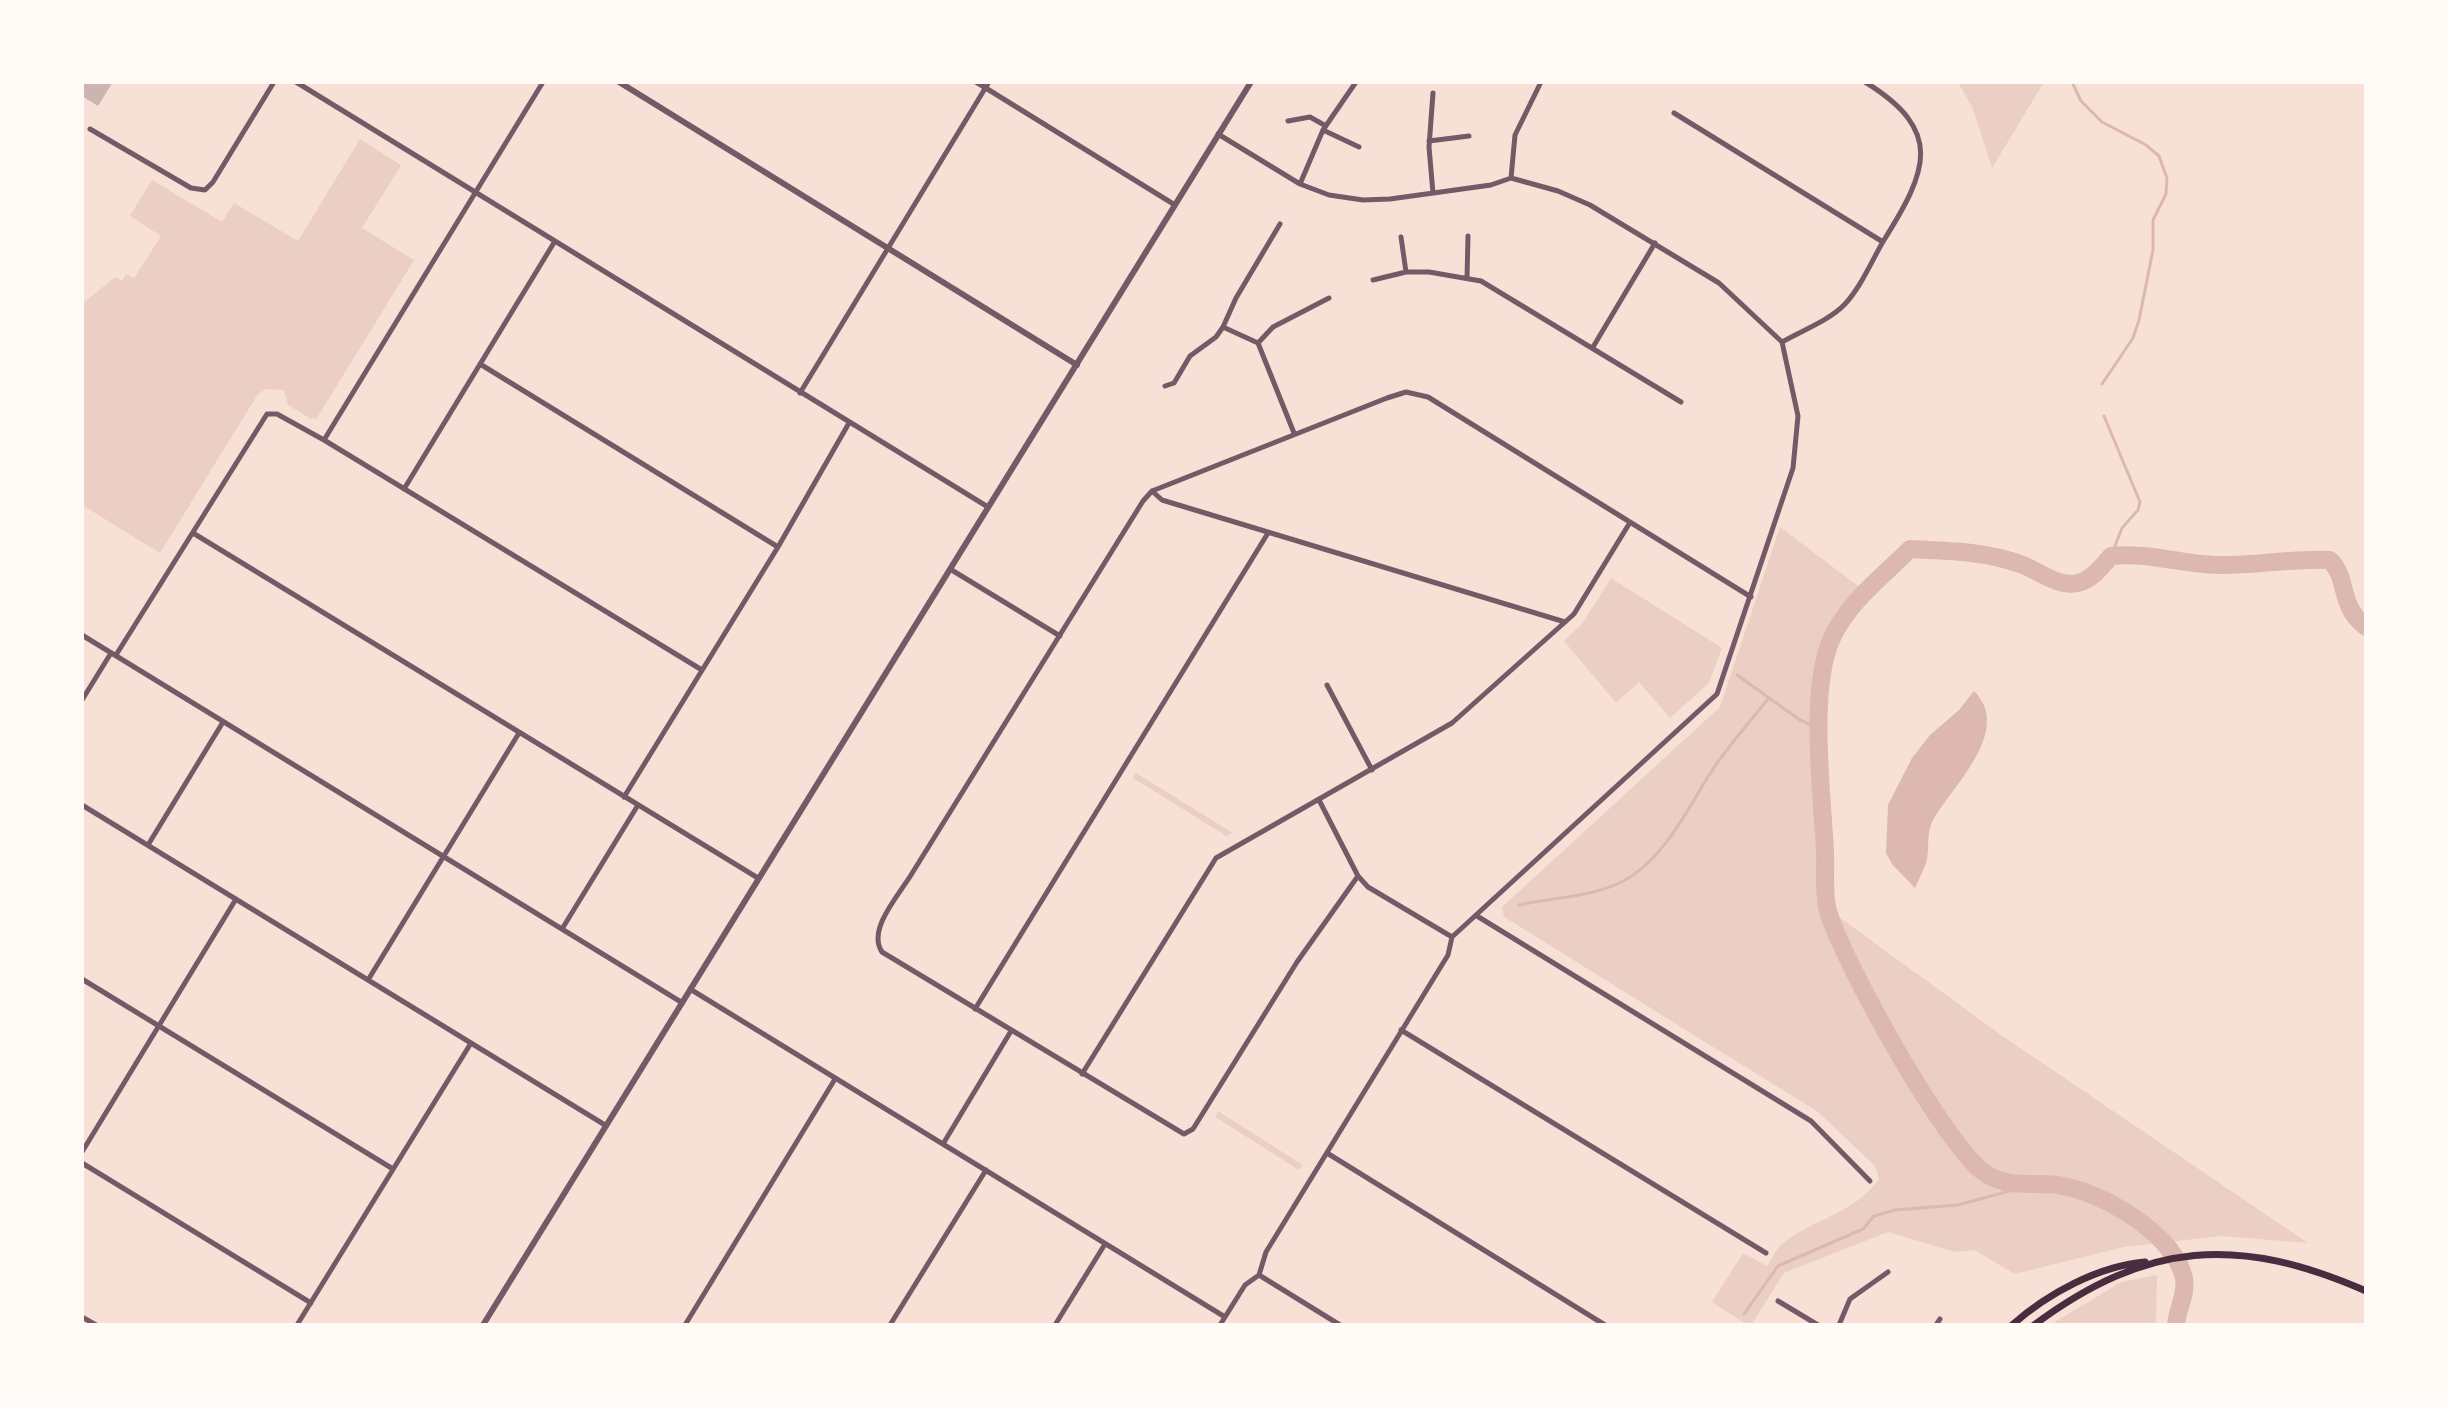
<!DOCTYPE html>
<html>
<head>
<meta charset="utf-8">
<style>
	body { margin:0 }
	#map { position:relative; width:2448px; height:1407px; overflow:hidden; background:#f7e1d7; font-family:Arial,sans-serif }
	canvas { display:block }
	.frame { position:absolute; inset:0; border:84px solid #fffaf5; pointer-events:none }
</style>
</head>
<body>
<div id="map">
<canvas width="2448" height="1407"></canvas>
<div class="frame"></div>
</div>
<script>
const g = document.querySelector('canvas').getContext('2d');
g.lineJoin = 'round';
function fill(path, color) { g.fillStyle = color; g.fill(path, 'evenodd'); }
function strokePath(path, color, width, dash) { g.strokeStyle = color; g.lineWidth = width; g.lineCap = dash ? 'butt' : 'round'; g.setLineDash(dash || []); g.stroke(path); }
fill(new Path2D(`
	M1958,82H2044L1992,168L1973,109Z
	M360,139L401,165L362,228L414,260L317,418L311,419L288,405L284,390L266,389L258,394L160,553L82,505V304L115,277L122,281L126,274L134,278L161,236L130,216L152,180L222,222L234,203L298,241Z
	M1780,527L1866,592C1851,608 1839,620 1831,641C1808,698 1823,844 1828,909L2004,1037L2308,1243L2221,1236L2124,1247L2015,1274L1974,1250L1955,1252L1888,1232L1784,1273L1753,1322L1757,1325H1747L1712,1302L1743,1253L1767,1266C1771,1260 1775,1250 1781,1245C1811,1219 1855,1214 1879,1179L1875,1166L1818,1112L1504,917L1502,907L1720,707Z
	M1611,578L1722,648L1709,683L1670,718L1639,682L1616,703L1564,641L1582,624Z
	M1136,773L1233,833L1226,836L1133,778Z
	M1218,1111L1303,1165L1299,1170L1215,1117Z
	M2157,1275L2156,1325H2050L2121,1282Z`), '#ebcfc5');
fill(new Path2D(`
	M1974,691C2014,731 1951,787 1932,822C1927,833 1929,847 1927,859C1925,869 1919,878 1915,888L1892,864L1886,853L1888,805L1912,758L1930,735L1959,710Z`), '#dcb8b0');
strokePath(new Path2D(`
	M2072,82L2081,101L2102,122L2146,145L2159,156L2167,178L2166,194L2153,220V250L2139,320L2133,338L2102,384
	M2104,416L2140,502L2138,510L2122,528L2111,556
	M1737,675L1800,720L1821,729
	M1519,905C1554,897 1596,897 1627,879C1666,856 1688,808 1711,772C1728,746 1749,723 1768,699
	M1744,1314L1778,1266L1863,1229L1874,1216L1895,1210L1958,1205L2028,1186`), '#dcb8b0', 3);
strokePath(new Path2D(`
	M2176,1325C2177,1309 2187,1295 2184,1278C2174,1233 2100,1191 2058,1185C2032,1182 2005,1189 1982,1171C1941,1138 1844,964 1828,911C1823,893 1826,870 1825,851C1822,794 1809,691 1831,640C1847,603 1882,577 1910,549C1947,551 1985,551 2020,564C2038,570 2058,588 2078,583C2092,580 2102,566 2111,556C2148,552 2181,564 2217,565C2255,566 2291,558 2330,560C2350,581 2337,604 2366,627`), '#dcb8b0', 18);
fill(new Path2D(`
	M82,82H113L98,106L82,96Z`), '#ccb4b1');
strokePath(new Path2D(`
	M296,82L988,507
	M976,82L1175,205
	M1674,113L1883,242
	M1288,121L1310,117L1326,126
	M90,129L191,188L205,190L213,182L274,82
	M1323,130L1359,147
	M1218,134L1300,184L1329,195L1363,200L1390,199L1491,185L1511,178L1558,191L1590,205L1719,283L1782,342L1798,416L1793,468L1717,694L1452,937L1448,955L1266,1252L1259,1275L1245,1285L1220,1325
	M1429,141L1469,136
	M1511,178L1515,135L1541,82
	M1300,184L1323,130L1356,82
	M1433,193L1429,147L1433,93
	M1401,237L1406,272
	M1467,278L1468,236
	M1373,280L1406,272H1429L1481,281L1681,402
	M1223,327L1236,298L1280,224
	M1782,342C1801,331 1830,320 1845,304C1861,287 1872,260 1884,240C1927,171 1945,131 1865,82
	M1258,343L1294,433
	M1258,343L1273,327L1329,298
	M1593,347L1655,243
	M480,364L778,547
	M1165,386L1174,383L1190,356L1216,337L1223,327L1258,343
	M800,393L989,82
	M324,440L543,82
	M404,489L555,241
	M1152,491L1162,500L1565,622
	M193,533L758,878
	M950,569L1060,636
	M82,635L681,1002
	M116,655L267,414H277L324,440L702,670
	M1327,685L1372,770
	M82,700L111,653
	M624,797L778,547L849,423
	M1319,800L1358,876L1368,887L1452,937
	M82,805L605,1125
	M148,845L223,722
	M1358,876L1297,962L1193,1129L1184,1134L882,952C867,930 898,896 911,875L1143,501L1152,491L1387,398L1406,392L1428,397L1751,597
	M1477,916L1811,1121L1870,1181
	M562,929L638,805
	M82,979L393,1169
	M368,980L519,733
	M690,989L1225,1317
	M975,1009L1268,533
	M1401,1030L1766,1253
	M1082,1074L1216,858L1452,723L1574,614L1629,524
	M943,1144L1011,1031
	M82,1152L236,899
	M1327,1153L1605,1325
	M82,1163L311,1303
	M1259,1275L1340,1325
	M1778,1301L1818,1325
	M82,1317L96,1325
	M297,1325L471,1043
	M685,1325L835,1079
	M890,1325L986,1170
	M1055,1325L1105,1244
	M1839,1325L1850,1299L1888,1272
	M1936,1325L1940,1319`), '#755966', 5);
strokePath(new Path2D(`
	M619,82L1077,365
	M483,1325L1251,82`), '#755966', 6);
strokePath(new Path2D(`
	M2012,1325C2047,1294 2098,1266 2145,1262
	M2034,1325C2147,1241 2238,1235 2366,1291`), '#4a2c40', 7);
</script>
</body>
</html>
